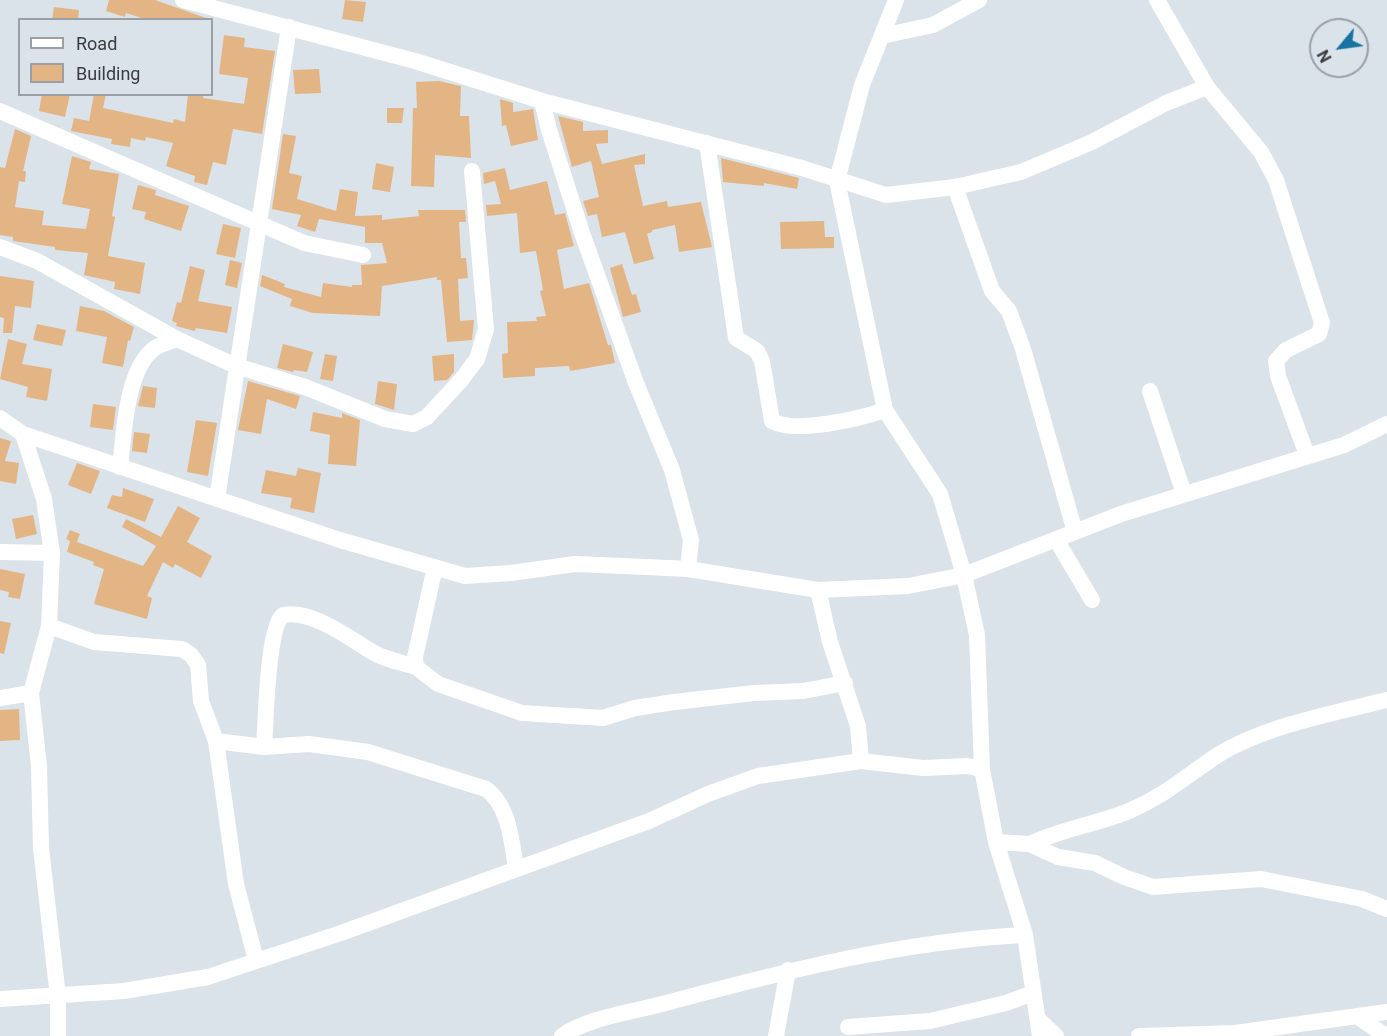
<!DOCTYPE html>
<html>
<head>
<meta charset="utf-8">
<style>
	body { margin:0 }
	#map { position:relative; width:1387px; height:1036px; overflow:hidden; background:#dae2ea; font-family:Roboto,sans-serif }
	canvas { display:block }
	.legend { position:absolute; left:18px; top:18px; width:195px; height:78px; box-sizing:border-box; background:#dae2ea; border:2px solid #9aa0a6; margin:0; padding:8px 10px; list-style:none; font-size:18px; color:#3a3d40 }
	.legend li { display:flex; align-items:center; gap:12px; height:30px }
	.legend b { width:30px; border:2px solid #9aa0a6 }
	.north { position:absolute; left:1309px; top:18px; width:60px; height:60px; box-sizing:border-box; background:#dae2ea; border:2px solid #9aa0a6; border-radius:50%; rotate:241deg; font-size:16px; font-weight:700; line-height:24px; text-align:center; color:#3a3d40 }
	.north::after { content:''; display:block; margin:auto; width:21px; height:27px; background:#1973a2; clip-path:polygon(50% 0,100% 100%,50% 72%,0 100%) }
</style>
</head>
<body>
<div id="map">
<canvas width="1387" height="1036"></canvas>
<ul class="legend">
<li><b style="height:8px;background:#fff"></b>Road</li>
<li><b style="height:16px;background:#e4b584"></b>Building</li>
</ul>
<div class="north">N</div>
</div>
<script>
const g = document.querySelector('canvas').getContext('2d');
g.lineJoin = 'round';
function fill(path, color) { g.fillStyle = color; g.fill(path, 'evenodd'); }
function strokePath(path, color, width, dash) { g.strokeStyle = color; g.lineWidth = width; g.lineCap = dash ? 'butt' : 'round'; g.setLineDash(dash || []); g.stroke(path); }
fill(new Path2D(`
	M109,0H155L212,20H148L126,13L125,17L106,11Z
	M345,0L366,2L363,22L342,19Z
	M54,7L79,10L78,20H52Z
	M224,35L245,38L244,47L275,51L262,134L233,129L226,165L213,162L207,185L194,182L195,176L166,166L173,143L146,137L145,141L131,138L130,147L111,144L112,139L71,131L74,118L89,121L94,94H106L103,108L173,123L174,119L185,122L188,94H204L203,98L244,104L248,78L219,74Z
	M319,69L321,93L295,94L293,70Z
	M439,81L461,86L460,116H469L471,158L435,155L434,187L411,186L413,108H417L416,82Z
	M42,94H70L65,117L39,111Z
	M500,99L513,103V112L533,109L538,140L511,146L506,125L502,126Z
	M387,108H404L402,123H387Z
	M558,116L583,122V131L608,130V143L596,144L602,164L645,154V164L634,165L643,206L667,201L668,207L701,202L712,247L679,252L675,225L652,230V232L647,234L654,259L634,264L625,232L602,237L597,214L588,216L583,201L599,197L591,161L572,167Z
	M15,129L31,136L23,171H26L25,182L19,181L15,207L44,211L42,225L86,229L90,209L62,204L72,156L91,162L89,169L119,174L112,216L115,217L108,256L145,263L140,294L114,289L115,282L84,275L88,253L55,250V247L13,241V237L0,235V167L5,168Z
	M283,134L296,136L289,173L302,176L297,199L336,211L340,189L358,192L355,216L382,215V220L419,216L418,210H465L466,222H459L461,258H466L468,278L458,279L460,321L474,320L472,340L447,342L441,280H437V277L382,286L380,316L313,313L290,306L292,299L260,286L262,275L285,284L284,287L321,297L323,283L352,287V285H362L361,265L387,263L382,243H365V227L319,219L315,232L297,226L301,215L272,209Z
	M721,158L799,178L797,189L764,183V186L723,182Z
	M376,163L394,167L390,192L372,189Z
	M505,168L510,190L547,181L555,215L565,213L574,246L557,250L564,289L589,283L608,345H611L615,363L570,371L569,366L535,368V376L503,378L502,354L508,353L507,322L537,321L536,317L546,316L540,291L543,290L536,251L520,253L517,213L487,216L486,205L501,204L495,181L484,184L483,173Z
	M138,185L156,190L155,195L189,206L181,231L144,219L146,212L132,209Z
	M824,221L825,237H834V248L781,249L780,222Z
	M223,224L241,228L235,258L216,254Z
	M230,260L242,263L237,288L225,285Z
	M622,264L632,295L636,294L641,312L623,317L610,268Z
	M190,266L205,270L198,301L232,307L227,333L196,328L195,331L176,326L177,323L172,321L177,302L181,303Z
	M0,276L34,281L31,308L15,306L12,333H3L4,318L0,317Z
	M80,306L104,311L134,327L130,341L128,340L123,367L102,363L107,337L76,331Z
	M37,324L66,330L62,346L33,340Z
	M8,339L27,344L22,364L52,369L47,401L26,397L28,387L0,379Z
	M283,344L313,352L307,372L294,370L293,372L277,368Z
	M325,354L337,356L333,381L320,379Z
	M454,354V372L447,380L434,381L432,356Z
	M248,381L300,396L296,409L267,399L261,434L238,430Z
	M378,381L397,384L394,410L375,404Z
	M143,386L157,388L155,408L138,406Z
	M93,404L116,407L113,430L90,427Z
	M313,412L342,418V413L360,420L356,466L328,464L330,435L310,431Z
	M196,420L217,423L208,476L187,472Z
	M134,432L150,434L147,453L132,451Z
	M0,438L11,441L5,461L19,463L16,484L0,481Z
	M77,463L100,471L91,494L68,485Z
	M298,468L321,473L314,513L290,508L292,498L261,493L266,470L296,476Z
	M123,488L154,499L145,522L107,508L112,495L122,497Z
	M178,506L200,518L187,542L212,556L201,578L175,564L173,568L163,562L147,596L152,598L147,619L94,604L104,569L93,565L94,562L67,552L70,541L66,539L70,530L80,534L77,542L143,566L156,546L122,527L126,519L161,537Z
	M33,515L37,534L16,539L12,519Z
	M0,569L25,574L20,599L8,597L9,592L0,590Z
	M0,621L11,623L4,654L0,653Z
	M19,709L20,740L0,741V710Z`), '#e4b584');
strokePath(new Path2D(`
	M183,0L415,61L542,101L802,168L886,195L955,187L1021,172L1092,142L1166,103L1207,87
	M896,0L862,85L837,181L885,410L940,494L964,575L977,635L982,769L996,842L1025,935L1040,1036
	M1157,0L1207,87L1261,152L1276,180L1322,323L1319,334L1286,350L1276,361L1278,376L1307,455
	M882,36L933,25L979,0
	M542,101L549,130L582,233L636,383L672,470L691,540L688,569
	M0,111L304,243L363,255
	M707,143L736,338L757,351L762,361L772,421C795,434 859,419 885,410
	M955,187L992,291L1009,311L1023,349L1075,532
	M0,247L37,261L177,339L236,366L305,387L385,419L413,424L427,417L462,379L477,359L486,329L472,171
	M1150,391L1184,494
	M0,418L23,434L340,540L465,576L511,573L575,564L647,567L688,569L818,590L908,586L964,575L1121,514L1344,445L1387,424
	M23,434L44,499L52,553L49,626L31,693L39,766L41,848L58,997V1036
	M120,467C124,434 126,368 155,348C161,344 170,342 177,339
	M217,499L289,27
	M1057,541L1092,600
	M0,552L52,553
	M435,567L415,657L416,667L438,684L522,713L603,718L635,708L674,702L754,693L803,691L845,683
	M818,590L830,642L858,726L861,761
	M49,626L94,642L182,649L191,655L198,665L201,701L216,741L236,884L256,960
	M0,698L31,693
	M216,741L264,747L309,744L368,752L486,789C509,805 512,843 516,868
	M264,747C266,722 267,628 283,615C313,609 351,640 376,654C388,660 403,663 416,667
	M996,842L1030,844L1058,857L1095,863L1124,877L1153,887L1261,879L1362,899L1387,909
	M1030,844C1062,829 1097,824 1129,811C1165,796 1187,775 1218,755C1265,726 1334,713 1387,700
	M0,999L124,991L208,977L341,933L649,821L708,794L758,776L861,761L923,768L967,766L982,769
	M1358,1017L1386,1036
	M1037,1018L1056,1036
	M848,1027L930,1021L1006,1003L1033,993
	M562,1036C587,1018 632,1012 662,1004C782,972 900,941 1025,935
	M776,1036L788,970
	M1139,1036L1235,1033L1387,1012`), '#fff', 16);
</script>
</body>
</html>
